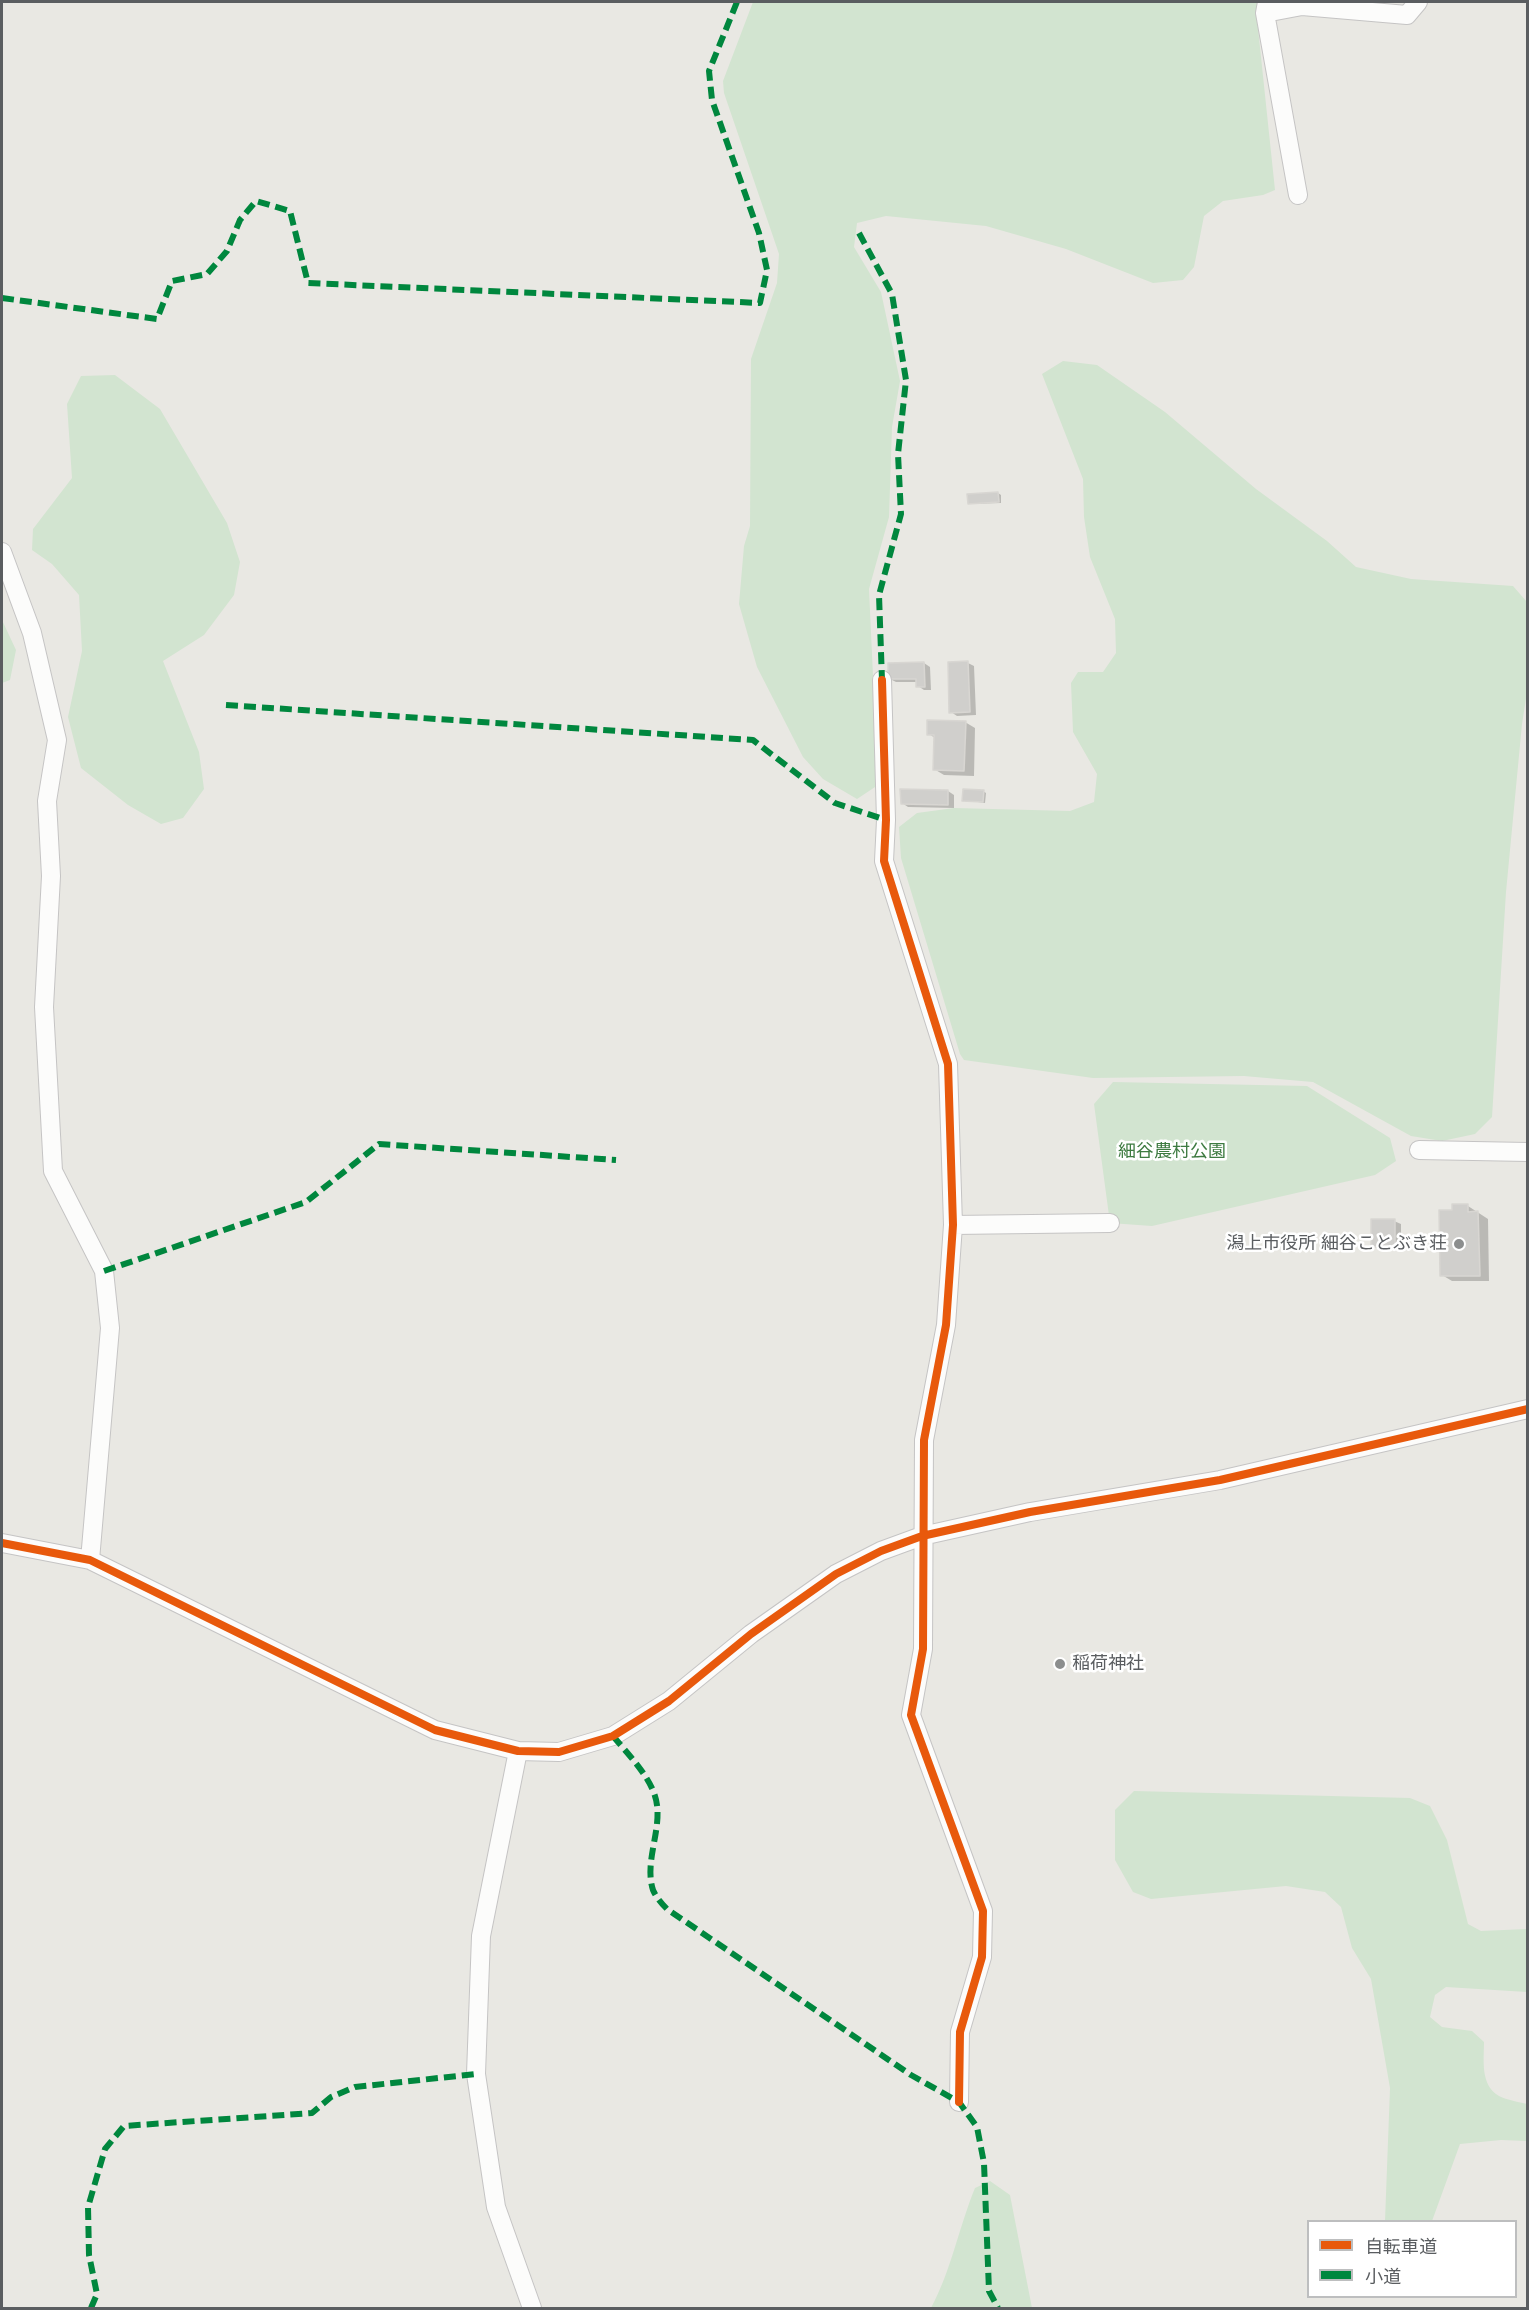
<!DOCTYPE html>
<html>
<head>
<meta charset="utf-8">
<style>
	body { margin:0 }
	#map { position:relative; width:1529px; height:2310px; overflow:hidden; background:#e9e8e3; font-family:"Fira Sans","Noto Sans JP",sans-serif }
	canvas { display:block }
	.frame { position:absolute; inset:0; border:3px solid #5a5d60; pointer-events:none }
	.legend { position:absolute; left:1307px; top:2220px; width:210px; height:78px; box-sizing:border-box; background:#fff; border:2px solid #bdbebf; margin:0; padding:8px 10px; list-style:none; font-size:18px; color:#5a5d60 }
	.legend li { display:flex; align-items:center; gap:12px; height:30px }
	.legend b { width:30px; border:2px solid #bdbebf }
</style>
</head>
<body>
<div id="map">
<canvas width="1529" height="2310"></canvas>
<div class="frame"></div>
<ul class="legend">
<li><b style="height:8px;background:#e8590c"></b>自転車道</li>
<li><b style="height:8px;background:#00873e"></b>小道</li>
</ul>
</div>
<script>
const g = document.querySelector('canvas').getContext('2d');
g.lineJoin = 'round';
function fill(path, color) { g.fillStyle = color; g.fill(path, 'evenodd'); }
function strokePath(path, color, width, dash) { g.strokeStyle = color; g.lineWidth = width; g.lineCap = dash ? 'butt' : 'round'; g.setLineDash(dash || []); g.stroke(path); }
function write(font, color, halo, rows, align = 'center') {
  g.font = font + ' "Fira Sans","Noto Sans JP",sans-serif'; g.lineWidth = 5; g.setLineDash([]); g.textBaseline = 'middle'; g.strokeStyle = halo; g.fillStyle = color; for (const [text, x, y, turn = 0] of rows) {
    g.save(); g.translate(x, y); g.rotate((+turn || 0) * Math.PI / 180); g.textAlign = isNaN(turn) ? turn : align; if (halo) g.strokeText(text, 0, 0); g.fillText(text, 0, 0); g.restore();
  }
}
fill(new Path2D(`
	M753,2H1259L1257,19L1275,190L1263,195L1223,201L1204,216L1194,267L1183,280L1153,283L1066,249L986,226L886,216L857,223L854,247L881,292L900,381L892,427L889,517L869,589L878,785L857,799L823,779L803,757L757,667L739,604L744,546L750,526L751,359L777,283L779,254L724,93L723,81Z
	M1063,361L1097,365L1165,412L1256,489L1327,541L1356,567L1411,579L1513,586L1527,602V692L1522,724L1506,892L1492,1117L1475,1134L1442,1141L1411,1136L1313,1082L1244,1076L1093,1078L964,1060L960,1054L901,858L899,827L917,813L954,808L1070,811L1094,802L1097,774L1073,732L1071,683L1078,672H1103L1116,653L1115,619L1090,557L1084,517L1083,479L1042,374Z
	M115,375L160,409L227,523L240,562L234,595L204,635L163,661L199,752L204,789L183,818L161,824L128,805L81,768L68,717L82,651L79,595L52,564L32,550L33,529L72,478L67,404L81,376Z
	M2,620L16,650L10,680L2,683Z
	M1113,1082L1307,1086L1390,1138L1396,1161L1375,1175L1152,1226L1110,1223L1094,1104Z
	M1134,1791L1410,1798L1430,1806L1447,1840L1468,1924L1481,1931L1527,1929V1992L1446,1987L1435,1995L1430,2017L1442,2027L1472,2031L1484,2042C1484,2060 1480,2085 1499,2096C1507,2100 1519,2102 1527,2104V2141L1501,2140L1460,2144L1432,2221H1385L1390,2088L1371,1979L1352,1948L1341,1907L1325,1892L1286,1886L1151,1899L1133,1892L1115,1860V1810Z
	M990,2181L1010,2195L1032,2308H931C951,2271 959,2227 975,2188Z`), '#d2e4d0');
fill(new Path2D(`
	M998,493L1001,495V503L969,504Z
	M924,663L930,667L931,690H924L918,686V682H896L890,679Z
	M968,663L974,666L976,715L957,716L951,712Z
	M965,722L975,728L974,776L944,775L934,769L935,738L929,734Z
	M948,791L954,795V808L908,807L902,803Z
	M983,791L986,793L985,803L963,800Z
	M1468,1206L1488,1219L1489,1281H1452L1442,1275Z
	M1394,1221L1401,1224V1249H1379L1373,1246Z`), '#0003');
const building = new Path2D(`
	M998,492L999,502L968,504L967,494Z
	M968,661L970,712L949,713L948,662Z
	M924,662L925,687H916V679H888V663Z
	M927,720L966,721L964,771L933,770L934,735H927Z
	M900,789L948,790V805L901,804Z
	M963,789L984,790L983,802L962,801Z
	M1452,1204H1468V1212L1478,1211L1480,1276H1440L1439,1210H1452Z
	M1371,1219H1395V1246L1371,1247Z`);
fill(building, '#d0cfcc');
strokePath(building, '#d8d6d2', 1.5);
const minor = new Path2D(`
	M1267,2L1265,13L1298,195
	M1265,13L1302,6L1407,15L1418,2
	M2,552L32,633L57,740L47,801L51,876L44,1007L53,1171L104,1271L110,1328L90,1560
	M882,680L886,820L884,861L948,1064L953,1225L946,1325L924,1440L923,1649L911,1715L983,1911L982,1957L960,2032L959,2102
	M1419,1150L1528,1152
	M953,1225L1110,1223
	M2,1543L90,1560L435,1730L518,1751L559,1752L613,1736L669,1701L751,1634L836,1574L881,1551L922,1536L1030,1512L1220,1480L1528,1409
	M518,1751L481,1936L476,2074L496,2207L532,2308`);
strokePath(minor, '#c5c4c4', 20);
strokePath(minor, '#fcfcfb', 18);
strokePath(new Path2D(`
	M859,233L892,294L906,380L898,454L901,514L879,595L882,680
	M2,298L157,319L172,281L207,274L227,251L240,220L256,201L290,211L308,283L760,303L767,270L759,233L712,100L709,71L737,2
	M226,705L753,740L835,803L886,820
	M104,1271L306,1202L379,1144L616,1160
	M613,1736C627,1753 646,1772 654,1793C666,1824 643,1859 653,1890C656,1897 662,1904 667,1909L911,2075L959,2102L977,2127L984,2163L989,2291L998,2308
	M91,2308L97,2294L89,2255L88,2207L105,2149L124,2126L312,2113L331,2097L355,2087L476,2074`), '#00873e', 6, [12, 6]);
strokePath(new Path2D(`
	M882,680L886,820L884,861L948,1064L953,1225L946,1325L924,1440L923,1649L911,1715L983,1911L982,1957L960,2032L959,2102
	M2,1543L90,1560L435,1730L518,1751L559,1752L613,1736L669,1701L751,1634L836,1574L881,1551L922,1536L1030,1512L1220,1480L1528,1409`), '#e8590c', 8);
for (const [x, y, r, color] of [
	[1459,1244,6,"#8c8e8e"],
	[1060,1664,6,"#8c8e8e"]
]) { const dot = new Path2D(); dot.arc(x, y, r, 0, 2 * Math.PI); g.fillStyle = color; g.fill(dot); strokePath(dot, '#fff', 2); }
write('18px', '#3e7b41', '#fff', [
	["細谷農村公園",1172,1152]
]);
write('18px', '#5a5d60', '#fff', [
	["潟上市役所 細谷ことぶき荘",1447,1244],
	["稲荷神社",1072,1664,"left"]
], 'right');
</script>
</body>
</html>
